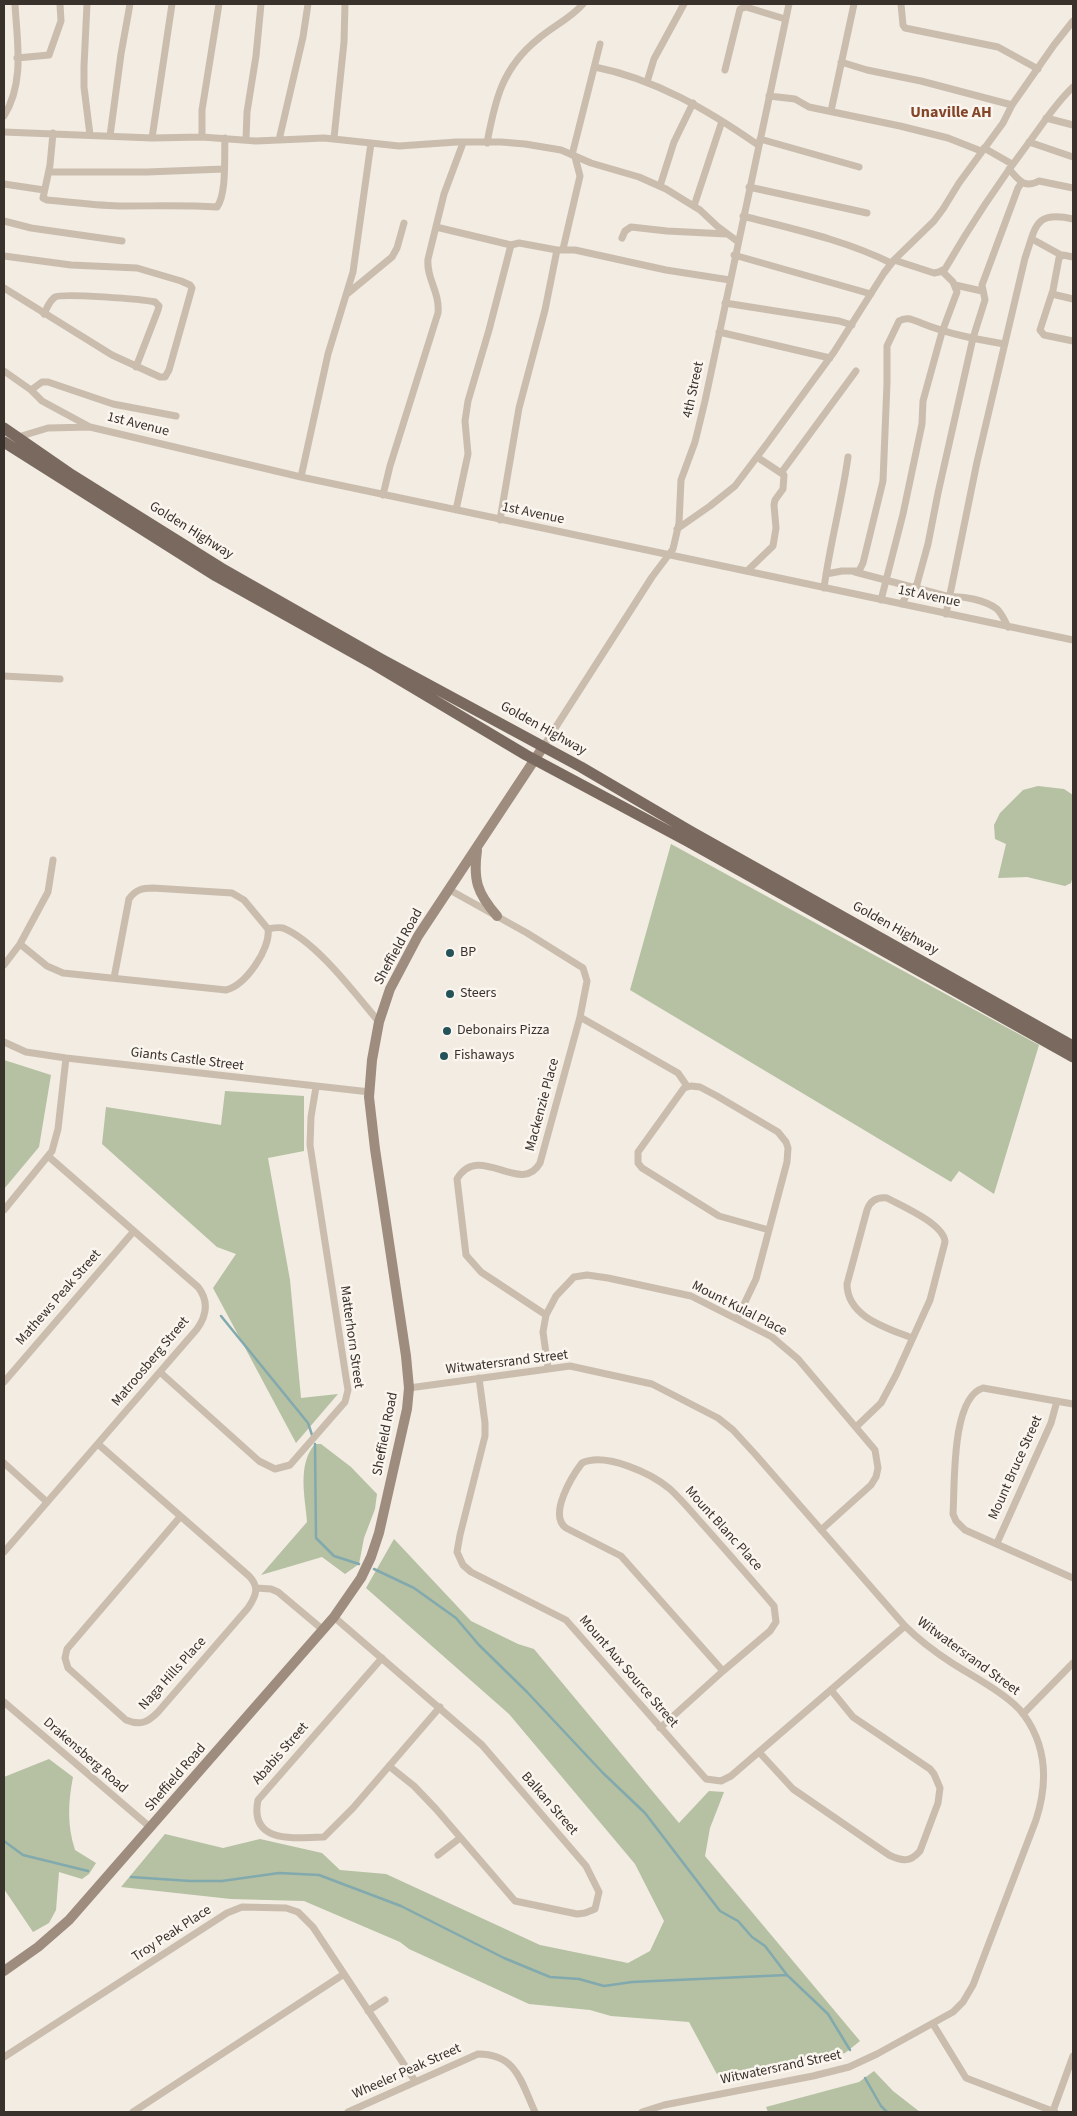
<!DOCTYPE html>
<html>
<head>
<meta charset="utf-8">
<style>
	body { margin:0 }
	#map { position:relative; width:1077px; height:2116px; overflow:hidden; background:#f2ece2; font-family:"Source Sans 3",sans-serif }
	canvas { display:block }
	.frame { position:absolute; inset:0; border:5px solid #39312c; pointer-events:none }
</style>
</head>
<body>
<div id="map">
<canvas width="1077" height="2116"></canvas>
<div class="frame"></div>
</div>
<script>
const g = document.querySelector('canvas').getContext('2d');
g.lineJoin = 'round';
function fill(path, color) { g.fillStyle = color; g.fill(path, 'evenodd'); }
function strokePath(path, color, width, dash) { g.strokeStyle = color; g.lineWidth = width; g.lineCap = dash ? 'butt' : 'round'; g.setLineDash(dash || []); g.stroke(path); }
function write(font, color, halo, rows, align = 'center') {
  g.font = font + ' "Source Sans 3",sans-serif'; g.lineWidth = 5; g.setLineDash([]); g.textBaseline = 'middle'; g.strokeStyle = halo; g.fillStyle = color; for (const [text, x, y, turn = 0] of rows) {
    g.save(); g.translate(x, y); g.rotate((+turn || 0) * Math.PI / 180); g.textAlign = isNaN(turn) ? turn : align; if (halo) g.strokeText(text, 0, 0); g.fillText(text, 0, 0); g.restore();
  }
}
fill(new Path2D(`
	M1038,786L1064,789L1073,795V875L1071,883L1065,886L1027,877L998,878L1006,844L995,839L994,825L1000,813L1023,790Z
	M671,844L1039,1045L994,1194L959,1171L951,1182L630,990Z
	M4,1060L51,1075L39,1147L4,1189Z
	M225,1091L304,1096V1151L268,1158L290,1280L301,1398L338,1394L296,1443L213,1288L236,1254L217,1247L102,1144L106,1107L221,1125Z
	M315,1444H321L351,1467L377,1494L375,1509L364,1538L359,1564L345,1574L322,1557L261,1575L307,1522C305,1497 297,1465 315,1444Z
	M394,1539L471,1621L518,1644L534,1649L679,1823L709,1791L724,1792L710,1828L705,1856L860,2041L845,2053L719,2078L689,2022L611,2016L590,2010L529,2004L409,1949L400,1942L304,1901L231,1899L121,1887L165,1834L223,1848L260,1839L322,1853L340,1870L386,1874L540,1945L628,1963L650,1951L664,1921L635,1864L509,1714L366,1588Z
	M49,1759L73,1777C68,1803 67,1825 75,1850L96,1863L89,1874L82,1879L59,1872L56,1910L49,1923L33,1932L4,1889V1777Z
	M874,2071L893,2091L920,2112H768L766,2107L859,2082Z`), '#b5c1a2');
strokePath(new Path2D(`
	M221,1316L308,1423L312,1435
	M315,1444L316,1538L334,1556L359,1564
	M374,1569L414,1588L456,1618L479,1645L527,1692L603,1773L645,1813L720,1911L738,1921L752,1937L765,1946L787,1975
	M4,1841L23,1855L88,1871
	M131,1877L190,1881H222L279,1873L319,1875L401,1906L504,1958L550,1977L579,1979L604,1986L632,1982L787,1975L828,2014L850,2050
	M865,2078L881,2106L887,2112`), '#82a9ae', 2.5);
strokePath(new Path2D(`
	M87,4L84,66V87L90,135
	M901,4L903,25L905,28L998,47L1038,69
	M17,58L49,55L61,21L60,4
	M841,62L867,70L921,81L1012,105
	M595,67C655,79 708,110 758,145
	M725,70L740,9L746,7L785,19
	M647,82L654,59L684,4
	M769,96L795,99L809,107L900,126L948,138L981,151
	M831,111L854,4
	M4,116C25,82 17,42 15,4
	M1046,118L1073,125
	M4,132L152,138L202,137L256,141L324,138L399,146L457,142H501L525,144L561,150L591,163L639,177L666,189L700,210L717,226L737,241
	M53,133L50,165L43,198L47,200C73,202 98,206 124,206C155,206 186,205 217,207C227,194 224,155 225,138
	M110,136L121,54L130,4
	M202,137V110L219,4
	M152,138L172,4
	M334,138L344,42L345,4
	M760,139L859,167
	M246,140L247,112L256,56L261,4
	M279,140L303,37L308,4
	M1029,142L1073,157
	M487,143C495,100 502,68 538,39C553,26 570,19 583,4
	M984,148L1012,164
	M572,155L600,44
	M1009,169C1019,180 1024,189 1039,181L1073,188
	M49,172H147L224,169
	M4,184L44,190
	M660,186L674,142L693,103
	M749,187L867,213
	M694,206L722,121
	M743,216C793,229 845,240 891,263
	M4,221L31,228L122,241
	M436,227L511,245L519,243L557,250H575L666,270L730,280
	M622,238L625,231L631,227L667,231L727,234
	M1032,239L1061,255
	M563,249L580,176L575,157
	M734,255L871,294
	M4,256L71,265L137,268L181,281L190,285L192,288L169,370L165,377H160L112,355L4,288
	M1073,257L1063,255L1059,258L1053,290L1040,330L1044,335L1073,341
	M894,260L934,273L939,272L945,269C971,224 999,182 1030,141C1045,121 1055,104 1073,87
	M955,285L982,291
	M347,294L392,257L397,248L404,223
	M1052,294L1073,299
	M725,303L839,321L852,325
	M44,314C47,308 49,301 55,297C62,293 143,299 155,302L159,306L158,310L136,367
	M719,332L830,358
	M4,371L31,390L42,401L90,427L301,477L1073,640
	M31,390L42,382H48L113,404L176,416
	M18,437L48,428L90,427
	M781,473L856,371
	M301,477L328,354L353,272L371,143
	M383,495L390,466L438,313C440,292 426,278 428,259L444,194L463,143
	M456,510L468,454L465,421L468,401L489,330L511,245
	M500,520L519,408L545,310L557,250
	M677,529L710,506L735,486L766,445L834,352L884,273L894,260L934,221L943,209L959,183L1003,123L1012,105L1054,45L1073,21
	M747,571L773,546L776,528L774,505L775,500L783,489L784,475L757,457
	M855,572L950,597C964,596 985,600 997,609C1002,614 1005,621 1008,627
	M826,574L842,571H859L863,563L883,481L887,383V346L899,321C907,316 913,320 921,323C948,334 976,339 1004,344
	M824,588C830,543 842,501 848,457
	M881,600L903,514L922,424L923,401L942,332L957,292L953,282L942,271
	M902,604L907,594L917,584L928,544L938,493L973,338L985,300L982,285L1018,188L1022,182
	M946,614L977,462L1025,258C1036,227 1034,210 1073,219
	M4,676L60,679
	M543,747L652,577L673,549L679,523L681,480L695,442L705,401L789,4
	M448,889L527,933L583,968L587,981L580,1017L540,1163C521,1197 479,1141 457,1179L466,1255L481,1272L546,1315
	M268,929C273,928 279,927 283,928C316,941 356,995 379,1022
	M20,944L47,966L63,973L226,990C246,985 271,948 268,929L244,900L232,893L153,888C142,888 135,890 129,899L114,978
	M4,965L20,944L48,892L53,860
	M580,1017L678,1073L687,1086
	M4,1042L26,1052L66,1058L370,1092
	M4,1210L52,1151L58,1129L66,1058
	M737,1319L756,1279L787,1162L788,1148L786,1142L778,1132L717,1096L700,1087L691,1086L684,1088L638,1152V1163L642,1168L719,1216L769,1230
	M548,1368L543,1332L546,1315L556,1296L574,1277L587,1275L608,1278L691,1296L772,1337L798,1359L875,1450L878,1468L876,1477L871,1485L821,1530
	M161,1373L259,1461L275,1469L290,1465L345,1402L348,1390L347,1384L310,1145L311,1117L316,1087
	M479,1378L485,1423V1436L460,1535L457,1552L463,1565L471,1572L566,1620L706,1779L721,1781L731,1776L905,1626
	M4,1382L134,1231
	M409,1388L570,1366L652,1384L718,1418L733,1430L755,1454L905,1626C919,1640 935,1652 952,1663C972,1676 1011,1696 1024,1715C1047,1747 1048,1783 1036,1820L973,1985L963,2002L953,2012L877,2054L849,2067L813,2076L664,2105L642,2112
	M1073,1404L983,1388C951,1398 955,1485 953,1514L956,1521L965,1530L1073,1578
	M856,1427L881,1403L896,1375L930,1300L945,1242C944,1224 902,1206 887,1198C877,1197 870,1201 867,1210L847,1284C847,1317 887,1328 912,1338
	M98,1444L249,1576C260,1587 256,1596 248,1608L158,1712C148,1722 141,1726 126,1720L68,1668L65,1658L67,1649L180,1517
	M4,1463L47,1502
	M997,1543L1051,1423L1057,1401
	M4,1552L197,1329C207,1315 209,1301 198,1287L48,1156
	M256,1588L271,1589L278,1592L322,1629
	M334,1617L482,1745L586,1866L599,1892L595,1909L585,1913L577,1914L515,1901L436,1809L414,1786L389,1766
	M382,1658L258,1800C249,1844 294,1838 324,1837L353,1808L440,1707
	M4,1702L151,1828
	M1023,1714L1073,1663
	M660,1728L723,1671L770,1631L776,1622L774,1606C752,1580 729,1554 706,1528C694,1515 683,1501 670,1489C651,1473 605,1452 582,1463C572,1476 548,1515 566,1528L621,1556L723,1671
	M759,1752L793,1789L889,1855C901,1861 910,1863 920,1851L938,1803L940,1788L934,1774L930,1769L853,1717L831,1690
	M438,1855L460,1838
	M368,2011L385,2000
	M933,2024L966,2078L1055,2112
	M4,2057L227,1913L242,1907L286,1908L298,1912L313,1927L415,2081
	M1053,2111L1073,2056
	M133,2112L344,1974
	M348,2112L478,2054C517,2054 521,2082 535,2112`), '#cabdae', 7);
strokePath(new Path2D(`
	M477,850C473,880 477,893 497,916
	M4,1971L38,1947L69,1920L334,1617L361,1578L371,1557L379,1533L407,1409L409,1388L406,1356L375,1149L369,1097L372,1060L379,1022L390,989L418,936L543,747`), '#9e8c7f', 10);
strokePath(new Path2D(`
	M4,428L72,475L221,568L381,659L581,767L690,831L1073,1046
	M4,442L216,576L375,665L526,755L687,841L1073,1057`), '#7a695e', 11);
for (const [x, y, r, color] of [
	[450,953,5,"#235259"],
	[450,994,5,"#235259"],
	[447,1031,5,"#235259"],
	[444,1056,5,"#235259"]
]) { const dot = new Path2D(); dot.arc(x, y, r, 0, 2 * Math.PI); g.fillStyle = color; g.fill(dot); strokePath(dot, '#faf5ee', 2); }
write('14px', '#39312c', '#faf5ee', [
	["4th Street",694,390,-78],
	["1st Avenue",138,425,14],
	["1st Avenue",533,514,12],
	["Golden Highway",191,531,32],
	["1st Avenue",929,597,12],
	["Golden Highway",543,729,29],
	["Golden Highway",895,929,29],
	["Sheffield Road",399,947,-61],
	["Giants Castle Street",187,1060,7],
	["Mackenzie Place",543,1105,-75],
	["Mathews Peak Street",59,1298,-49],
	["Mount Kulal Place",739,1309,27],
	["Matterhorn Street",351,1337,82],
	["Matroosberg Street",151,1362,-50],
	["Witwatersrand Street",507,1363,-7],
	["Sheffield Road",386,1434,-79],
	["Mount Bruce Street",1016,1468,-66],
	["Mount Blanc Place",723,1529,48],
	["Witwatersrand Street",968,1657,36],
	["Mount Aux Source Street",628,1672,49],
	["Naga Hills Place",173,1674,-48],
	["Ababis Street",281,1754,-49],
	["Drakensberg Road",85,1756,41],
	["Sheffield Road",176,1778,-49],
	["Balkan Street",549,1804,49],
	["Troy Peak Place",172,1934,-33],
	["Witwatersrand Street",781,2068,-12],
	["Wheeler Peak Street",407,2072,-24]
]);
write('14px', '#39312c', '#faf5ee', [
	["BP",460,953],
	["Steers",460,994],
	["Debonairs Pizza",457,1031],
	["Fishaways",454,1056]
], 'left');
write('bold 16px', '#844529', '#faf5ee', [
	["Unaville AH",951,113]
]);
</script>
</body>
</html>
